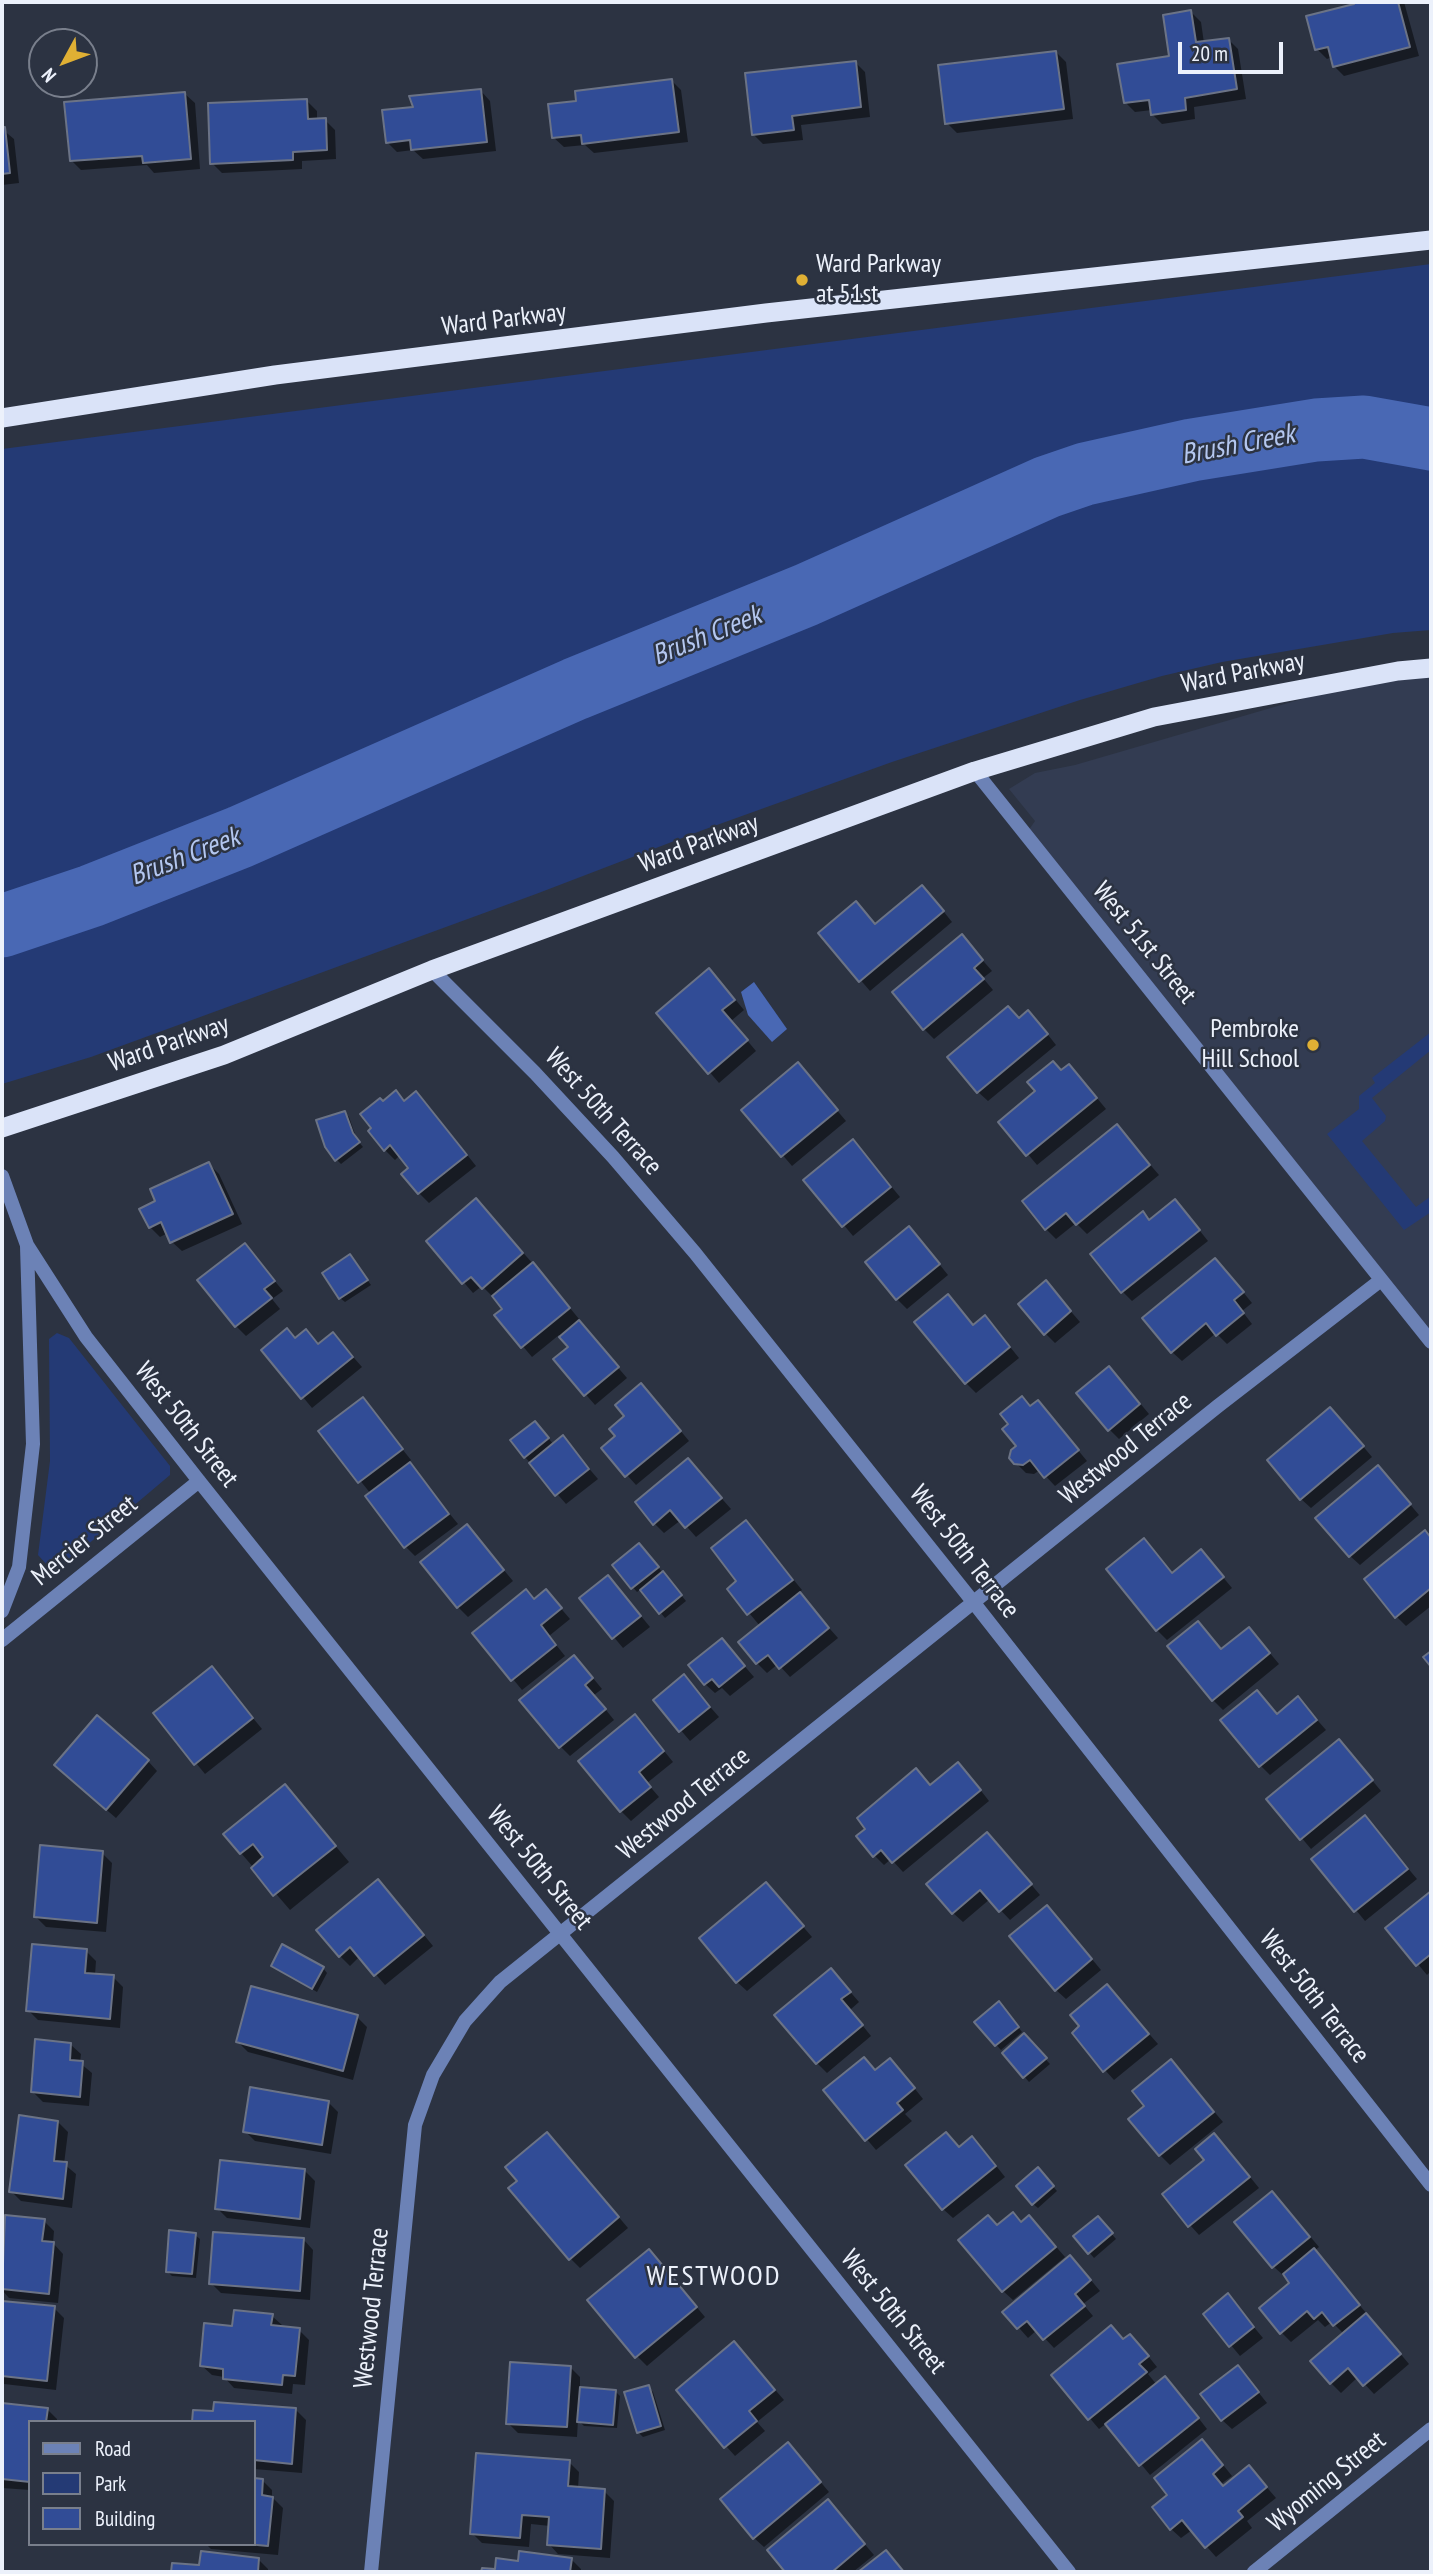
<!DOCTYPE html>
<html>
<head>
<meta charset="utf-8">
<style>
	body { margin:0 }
	#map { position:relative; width:1433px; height:2574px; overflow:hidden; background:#2c3342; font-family:"PT Sans Narrow",sans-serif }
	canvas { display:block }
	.frame { position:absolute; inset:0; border:4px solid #ecf1fb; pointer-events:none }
	.legend { position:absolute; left:28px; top:2420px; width:228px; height:126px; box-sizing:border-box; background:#2c3342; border:2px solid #797f8c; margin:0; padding:9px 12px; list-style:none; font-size:21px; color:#ecf1fb }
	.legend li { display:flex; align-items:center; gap:14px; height:35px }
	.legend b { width:35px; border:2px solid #797f8c }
	.north { position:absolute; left:28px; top:28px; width:70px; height:70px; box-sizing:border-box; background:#2c3342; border:2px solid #797f8c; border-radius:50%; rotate:229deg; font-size:19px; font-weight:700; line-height:28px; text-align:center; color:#ecf1fb }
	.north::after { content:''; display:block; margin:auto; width:24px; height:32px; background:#e0b034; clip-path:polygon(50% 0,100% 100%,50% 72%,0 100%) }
	.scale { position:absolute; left:1178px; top:42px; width:105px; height:32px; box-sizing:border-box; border:4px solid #ecf1fb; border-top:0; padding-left:9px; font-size:21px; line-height:24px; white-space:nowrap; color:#ecf1fb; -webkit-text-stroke:5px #2c3342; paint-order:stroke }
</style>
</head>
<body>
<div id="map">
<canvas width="1433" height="2574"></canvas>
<div class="frame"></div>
<ul class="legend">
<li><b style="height:9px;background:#6c82b6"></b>Road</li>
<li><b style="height:19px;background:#243a75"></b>Park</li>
<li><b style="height:19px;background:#314c96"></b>Building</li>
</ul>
<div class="north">N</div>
<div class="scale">20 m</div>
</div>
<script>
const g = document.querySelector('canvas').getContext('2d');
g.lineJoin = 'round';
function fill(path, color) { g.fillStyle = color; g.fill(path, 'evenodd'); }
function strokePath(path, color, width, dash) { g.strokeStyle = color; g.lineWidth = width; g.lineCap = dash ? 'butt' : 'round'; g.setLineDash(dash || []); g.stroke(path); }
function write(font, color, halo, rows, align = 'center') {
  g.font = font + ' "PT Sans Narrow",sans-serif'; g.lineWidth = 5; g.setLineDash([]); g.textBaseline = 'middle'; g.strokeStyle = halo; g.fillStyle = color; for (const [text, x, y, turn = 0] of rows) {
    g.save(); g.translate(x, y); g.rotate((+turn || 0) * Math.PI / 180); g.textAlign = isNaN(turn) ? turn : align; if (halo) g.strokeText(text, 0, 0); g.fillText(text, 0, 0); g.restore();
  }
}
fill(new Path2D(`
	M1431,668V1346L1026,834L1035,821L1009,789L1035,773L1075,765L1398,671Z`), '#333c52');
fill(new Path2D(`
	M1431,264V630L1393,633L1222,662L1162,676L1080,700L892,762L703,830L536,894L91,1057L2,1084V449Z
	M1431,1032V1050L1372,1098L1386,1116L1385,1121L1362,1141L1416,1207L1431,1196V1212L1404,1230L1327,1134L1359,1109V1096L1375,1083L1372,1078Z
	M57,1333L69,1338L170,1466V1475L67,1562L48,1566L38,1555L50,1461L49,1339Z`), '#243a75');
fill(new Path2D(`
	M754,982L787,1029L772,1042L748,1015L741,992Z`), '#4968b4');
fill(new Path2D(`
	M1355,2H1404L1419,56L1344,76L1334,66L1332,57L1327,59L1317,49L1356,5Z
	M1191,12L1201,22L1204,43L1228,39L1238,49L1246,99L1194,107L1195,119L1162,124L1152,114V110L1135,112L1125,102L1171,57Z
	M1056,52L1066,62L1073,119L957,133L947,123Z
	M855,62L865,72L870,117L801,125L803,140L763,144L753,134Z
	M671,80L681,90L688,142L594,153L585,145L564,147L554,138L578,102Z
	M481,91L490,101L496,151L423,159L413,150L397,152L387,142L415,108Z
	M185,94L195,103L200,169L154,173L147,165L81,170L71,160Z
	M307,101L317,111V120H325L335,130L336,159L302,161V169L222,173L212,163Z
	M2,129L14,139L19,183L2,185Z
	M932,897L952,922L870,991L820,933L876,926Z
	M971,947L992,971L983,978L993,990L934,1039L924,1029Z
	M719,980L744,1010L731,1021L756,1051L719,1083L659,1013Z
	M1019,1020L1038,1022L1056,1045L988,1101L978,1092Z
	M1062,1072L1079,1076L1106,1109L1037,1165L1001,1122Z
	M807,1075L846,1121L792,1166L744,1110Z
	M395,1092L405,1102L426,1103L476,1166L429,1203L419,1193L411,1168L400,1155L395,1160L385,1150L383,1103Z
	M345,1113L349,1117L357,1140L363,1147L341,1164L337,1160Z
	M1117,1126L1159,1175L1087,1234L1076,1223L1056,1239L1046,1229Z
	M862,1151L900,1197L853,1236L806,1180Z
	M209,1164L219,1174L242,1224L182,1251L172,1242L168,1233L160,1237L150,1227L158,1202Z
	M485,1210L543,1275L579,1319L577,1320L627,1378L595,1405L555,1359L570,1347L559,1335L532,1357L497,1316L505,1309L494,1296L493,1297L482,1286L473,1293L428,1241Z
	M1184,1211L1208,1241L1132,1301L1123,1292L1150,1221Z
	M919,1239L948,1275L907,1309L897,1299Z
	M245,1245L283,1291L272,1299L280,1309L246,1336L236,1326Z
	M350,1256L371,1285L345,1302L340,1298Z
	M1225,1270L1252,1303L1242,1311L1252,1324L1227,1344L1216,1333L1182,1361L1172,1352Z
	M1055,1293L1080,1322L1055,1343L1045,1333Z
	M974,1326L994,1327L1019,1358L976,1393L966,1383Z
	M333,1334L362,1367L312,1408L264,1350L296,1340L319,1346Z
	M1119,1378L1149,1414L1119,1439L1109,1429Z
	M651,1395L689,1441L636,1485L627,1475Z
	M1022,1398L1031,1407L1038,1402L1087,1461L1055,1486L1040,1470L1034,1474L1026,1473L1016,1463L1019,1446L1011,1424Z
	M363,1400L411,1460L408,1463L458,1524L415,1556L406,1547L371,1494L321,1432Z
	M1340,1419L1372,1457L1311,1508L1301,1499Z
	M539,1427L554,1445L563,1438L598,1479L566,1504L525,1457Z
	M688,1460L731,1509L696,1537L681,1520L664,1533L654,1523Z
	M1387,1477L1419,1515L1360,1565L1350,1556Z
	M746,1522L802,1590L798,1593L838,1638L790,1677L778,1664L767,1673L757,1663L760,1626L729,1589L739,1581Z
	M467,1526L513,1581L468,1617L458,1607Z
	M1425,1532L1431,1539V1606L1406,1626L1396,1616Z
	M644,1550L686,1601L665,1618L641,1589L637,1592L614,1566Z
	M1201,1551L1232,1588L1167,1640L1157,1630Z
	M618,1588L650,1627L623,1648L582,1599Z
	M546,1591L570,1619L549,1636L565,1656L522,1690L475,1633L535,1600Z
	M1258,1639L1279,1664L1223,1710L1213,1700L1222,1651Z
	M722,1640L754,1677L730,1696L722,1688L715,1693L705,1684Z
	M584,1667L602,1689L594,1695L614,1720L570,1756L560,1746Z
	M212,1668L262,1729L205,1774L155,1713Z
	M684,1677L719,1717L690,1741L655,1700Z
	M1257,1692L1278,1715L1298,1698L1326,1730L1270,1775L1260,1765Z
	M644,1726L673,1762L647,1783L659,1797L631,1821L621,1811Z
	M1348,1751L1381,1791L1311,1849L1269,1799Z
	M148,1761L157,1771L116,1818L66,1775Z
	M968,1774L989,1801L903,1872L891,1859L884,1865L874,1855L931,1786Z
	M285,1786L349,1862L290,1910L241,1853Z
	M1365,1817L1417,1879L1365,1921L1314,1859Z
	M997,1844L1040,1895L1010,1920L990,1899L963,1922L953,1913Z
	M102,1853L112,1863L106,1932L46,1927L36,1917Z
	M766,1884L812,1937L747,1991L737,1982Z
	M388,1891L433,1946L385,1985L360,1956L350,1966L340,1956Z
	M1431,1893V1971L1427,1975L1388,1928Z
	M1057,1917L1101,1970L1066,1999L1056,1990Z
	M86,1951L96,1961L95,1975L113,1977L123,1987L120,2028L38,2020L28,2010Z
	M273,1966L323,1968L327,1973L317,1992Z
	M840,1980L859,2002L850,2010L871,2036L827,2073L817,2063Z
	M1107,1986L1158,2044L1114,2080L1105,2070Z
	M1003,2008L1022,2032L1001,2050L976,2022Z
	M357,2017L367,2027L353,2080L248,2052L238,2042Z
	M1024,2036L1050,2064L1029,2082L1004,2053Z
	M71,2045L81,2054L80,2063L92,2073L89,2106L43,2102L33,2092Z
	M1171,2061L1223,2122L1170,2165L1160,2155L1147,2106Z
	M900,2070L923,2099L905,2114L912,2121L876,2150L826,2091L876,2072Z
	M328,2102L338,2112L331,2154L255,2141L245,2131Z
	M58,2122L68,2132L64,2164L76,2174L72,2208L21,2201L11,2191Z
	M557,2144L628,2228L580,2268L570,2258Z
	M1224,2145L1259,2188L1199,2235L1190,2225Z
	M960,2148H982L1005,2177L953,2218L943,2209Z
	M1038,2170L1057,2191L1038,2208L1033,2204Z
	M305,2171L315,2181L310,2228L227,2218L217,2208Z
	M1282,2203L1319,2247L1314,2251L1409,2364L1374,2394L1358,2377L1341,2393L1331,2383L1344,2334L1332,2322L1325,2327L1318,2320L1291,2342L1281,2332L1292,2283L1274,2267Z
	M6,2217L44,2221L54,2231L53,2243L63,2254L58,2303L9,2298L2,2290Z
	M1098,2218L1116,2239L1094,2258L1076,2237Z
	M1022,2224L1039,2227L1065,2257L1013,2300L1003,2291L998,2226Z
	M195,2235L200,2239L196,2278L172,2276L167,2271Z
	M304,2240L313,2250L310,2300L221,2293L211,2283Z
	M658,2261L705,2317L647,2366L637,2356Z
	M1080,2267L1100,2291L1083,2304L1093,2316L1054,2348L1037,2330L1028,2338L1005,2312Z
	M1228,2296L1263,2338L1240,2356L1205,2314Z
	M3,2303L54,2308L64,2318L56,2390L4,2384L2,2382Z
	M272,2316L282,2325L281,2328L299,2330L309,2340L305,2385L293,2384L292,2394L234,2388L224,2377L212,2375L202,2366L234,2328Z
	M1124,2341L1140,2346L1157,2367L1148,2374L1157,2385L1175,2388L1207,2429L1150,2475L1107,2423L1099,2429L1053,2375Z
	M743,2353L784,2400L757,2422L765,2431L735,2456L726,2446Z
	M570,2367L580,2377V2389L615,2391L620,2396L617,2428L584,2426L578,2420L577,2437L518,2433L508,2423Z
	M1238,2367L1267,2403L1232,2429L1222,2420Z
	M648,2387L653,2392L665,2430L643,2437L638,2432Z
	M2,2405L47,2409L57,2419V2422H30V2490L2,2488Z
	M296,2410L306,2420L302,2473L254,2469V2422Z
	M1212,2451L1232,2476L1221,2484L1224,2487L1258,2477L1276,2498L1247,2521L1252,2528L1216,2557L1192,2530L1181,2538L1171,2529L1170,2496Z
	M798,2455L829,2492L764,2547L754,2538Z
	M569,2462L579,2472L578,2489L604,2491L614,2501L610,2558L558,2554L549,2544L550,2526L531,2524L529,2547L482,2543L472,2533Z
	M254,2479L262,2480L272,2490V2497L283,2508L278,2555L211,2549L206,2544H254Z
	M837,2512L874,2555L853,2572H788L769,2550Z
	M571,2559L581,2569V2572H483V2570L497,2571L519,2562Z
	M259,2560L268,2569V2572H173L174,2565L201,2567Z`), '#0007');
strokePath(new Path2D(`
	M2,926L91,896L240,837L575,689L806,595L1047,487L1085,474L1192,450L1316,430L1364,427L1431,439`), '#4968b4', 63);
const building = new Path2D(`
	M1354,2H1398L1410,47L1333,67L1328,47L1315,50L1306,16L1354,4Z
	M1191,10L1196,42L1229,38L1237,89L1185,98L1186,110L1151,115L1149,100L1124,103L1117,64L1169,56L1163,15Z
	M1056,51L1064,109L945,124L938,65Z
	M856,61L861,107L792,116L794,130L752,135L745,73Z
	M672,79L679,132L582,144L581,135L552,138L548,104L576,101L575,91Z
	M481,89L487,142L411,150L410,140L386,143L382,110L413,107L409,96Z
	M185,92L191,159L143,163L142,156L70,161L64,102Z
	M307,99L308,119L326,118L327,150L293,152V160L210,164L208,103Z
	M2,127H5L10,173L2,174Z
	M922,885L944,911L859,982L818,933L856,901L875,924Z
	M962,934L983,960L974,968L984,979L923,1030L892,992Z
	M709,968L735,1000L722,1010L748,1040L708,1074L656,1013Z
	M1008,1006L1019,1018L1028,1010L1048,1034L977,1093L947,1057Z
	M1053,1061L1061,1070L1069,1064L1097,1098L1026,1156L998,1122L1035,1091L1027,1082Z
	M798,1062L838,1110L781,1157L741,1110Z
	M396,1090L404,1101L416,1091L467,1155L418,1194L401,1174L408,1168L390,1145L384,1151L368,1131L371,1128L360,1114L380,1098L383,1101Z
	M345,1111L353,1133L360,1142L335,1161L325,1147L316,1120Z
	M1117,1124L1150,1165L1076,1225L1066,1213L1045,1230L1022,1201Z
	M853,1139L891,1187L842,1227L803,1180Z
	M209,1162L233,1214L170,1243L161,1222L149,1228L139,1209L155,1201L150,1189Z
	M476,1198L523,1253L482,1289L471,1277L462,1284L426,1241Z
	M1175,1199L1200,1230L1121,1293L1090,1254L1143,1211L1149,1220Z
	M909,1226L940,1264L896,1300L865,1262Z
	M245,1243L275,1281L264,1289L272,1298L235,1327L197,1280Z
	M350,1254L368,1280L339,1299L322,1273Z
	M1215,1258L1244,1292L1234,1300L1244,1313L1216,1336L1206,1323L1171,1353L1142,1318Z
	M533,1262L570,1308L521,1348L494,1315L502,1309L492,1296Z
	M1046,1280L1071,1311L1044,1335L1018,1304Z
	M948,1294L973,1325L985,1315L1010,1347L965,1384L914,1322Z
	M579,1320L619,1367L584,1396L553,1359L568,1347L559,1337Z
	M287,1328L295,1338L306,1329L318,1344L333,1332L353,1357L301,1399L261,1350Z
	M1109,1366L1140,1404L1108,1431L1076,1393Z
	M641,1383L681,1431L625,1477L601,1448L615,1436L609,1429L624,1416L615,1405Z
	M1022,1396L1030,1406L1038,1400L1079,1450L1044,1478L1030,1460L1023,1465L1014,1464L1009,1458L1011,1450L1016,1446L1002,1429L1008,1424L1000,1414Z
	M363,1397L403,1449L358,1483L318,1431Z
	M1330,1407L1364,1446L1300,1500L1267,1460Z
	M535,1421L549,1438L524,1458L510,1440Z
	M563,1435L589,1469L555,1496L529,1463Z
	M688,1458L722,1498L685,1528L670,1510L653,1525L635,1502Z
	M410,1462L449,1514L404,1548L365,1496Z
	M1378,1465L1411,1504L1349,1557L1315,1518Z
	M746,1520L793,1580L747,1615L727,1589L736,1581L711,1548Z
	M467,1524L504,1570L457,1608L420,1562Z
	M1425,1530L1431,1538V1588L1395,1618L1364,1579Z
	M1144,1538L1172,1573L1201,1549L1224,1577L1156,1631L1106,1569Z
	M639,1543L659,1567L631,1589L612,1565Z
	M663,1571L682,1595L659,1614L640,1590Z
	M608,1575L641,1616L612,1639L579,1598Z
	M526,1589L534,1599L546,1589L562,1608L541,1625L556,1645L511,1681L472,1633Z
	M800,1592L829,1628L779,1669L768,1655L756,1664L738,1642Z
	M1198,1621L1221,1649L1249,1627L1270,1653L1212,1701L1167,1646Z
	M722,1638L745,1666L719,1687L712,1679L704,1685L688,1665Z
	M1431,1651V1667L1423,1657Z
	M574,1655L593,1678L585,1685L606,1709L559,1748L519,1700Z
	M212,1666L253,1718L194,1765L153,1713Z
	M684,1674L710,1707L679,1732L653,1700Z
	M1257,1690L1277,1714L1298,1696L1317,1720L1259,1767L1220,1720Z
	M635,1714L664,1751L639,1772L651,1787L620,1812L578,1761Z
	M97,1715L149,1760L106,1810L54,1765Z
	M1339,1739L1373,1780L1300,1840L1266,1799Z
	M958,1762L981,1790L892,1863L881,1850L873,1857L856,1836L865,1829L857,1818L916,1768L930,1785Z
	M285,1784L336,1846L273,1896L251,1868L263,1857L253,1844L240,1854L223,1834Z
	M1365,1815L1408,1869L1354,1912L1311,1859Z
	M987,1832L1032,1884L999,1912L980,1890L952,1914L926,1884Z
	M40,1845L103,1851L97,1923L34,1917Z
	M378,1879L424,1935L374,1976L350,1947L339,1957L316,1930Z
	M766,1882L804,1926L736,1983L699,1938Z
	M1431,1891V1954L1416,1966L1385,1928Z
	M1047,1905L1092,1959L1055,1991L1009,1936Z
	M32,1944L87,1949L85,1973L114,1975L110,2019L26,2011Z
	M282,1944L324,1967L312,1989L271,1966Z
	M831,1968L851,1992L841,1999L863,2025L816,2064L774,2015Z
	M1107,1984L1149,2034L1103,2072L1072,2033L1079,2026L1070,2015Z
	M251,1986L358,2015L343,2071L236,2042Z
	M999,2001L1019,2027L995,2046L974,2022Z
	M1024,2033L1047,2058L1023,2078L1002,2053Z
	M35,2039L71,2043L70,2060L83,2061L80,2097L31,2092Z
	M864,2057L875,2070L890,2058L915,2088L897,2103L903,2110L865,2141L823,2090Z
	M1171,2059L1214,2112L1159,2156L1128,2119L1144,2106L1132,2091Z
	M250,2087L329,2101L322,2145L243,2132Z
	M19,2115L58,2121L54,2161L67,2162L63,2199L9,2192Z
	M547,2132L619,2217L569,2260L508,2188L517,2181L505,2167Z
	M946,2132L959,2147L972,2136L996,2166L942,2210L905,2165Z
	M1214,2133L1250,2177L1188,2227L1162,2194L1204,2160L1195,2149Z
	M220,2160L305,2169L300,2219L215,2209Z
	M1038,2167L1054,2186L1032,2205L1016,2186Z
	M1272,2191L1310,2237L1272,2268L1234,2222Z
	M1013,2212L1021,2222L1029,2215L1056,2247L1002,2292L958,2240L988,2215L997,2225Z
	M5,2215L45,2219L42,2241L54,2242L49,2294L2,2289Z
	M1098,2216L1113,2233L1088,2254L1073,2236Z
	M169,2230L196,2233L192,2274L166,2272Z
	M213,2232L304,2238L300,2291L209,2284Z
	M1314,2248L1360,2305L1333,2326L1322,2312L1314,2319L1307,2311L1280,2334L1259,2308L1289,2283L1283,2274Z
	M649,2249L697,2307L635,2358L587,2300Z
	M1070,2255L1091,2280L1075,2294L1085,2306L1043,2340L1027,2321L1017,2329L1002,2312Z
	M1228,2293L1254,2327L1229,2347L1203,2314Z
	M2,2301L55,2306L47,2381L2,2376Z
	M234,2310L273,2314L271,2325L300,2328L295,2376L283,2375L282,2385L223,2379V2369L200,2366L204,2323L232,2326Z
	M1366,2313L1401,2354L1363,2386L1348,2368L1330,2384L1310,2361Z
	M1111,2325L1123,2339L1130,2334L1149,2356L1139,2364L1147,2372L1088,2420L1051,2375Z
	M734,2341L775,2390L749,2411L757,2421L724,2448L676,2390Z
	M510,2362L571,2366L567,2427L506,2424Z
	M1238,2365L1259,2392L1221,2421L1200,2394Z
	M1165,2376L1199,2418L1139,2466L1105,2424Z
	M649,2385L661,2426L637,2433L624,2392Z
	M580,2387L616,2390L613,2425L577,2422Z
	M214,2402L296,2408L292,2464L254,2460V2422H192L193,2410L213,2411Z
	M2,2403L48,2408L46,2422H30V2482L2,2479Z
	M1202,2439L1223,2465L1213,2474L1223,2486L1249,2465L1267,2487L1238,2511L1243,2517L1205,2548L1182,2520L1170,2530L1152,2507L1167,2495L1154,2478Z
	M788,2442L821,2482L753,2539L720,2499Z
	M476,2453L570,2460L568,2486L605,2489L601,2549L547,2545L549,2517L522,2515L520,2538L470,2534Z
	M254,2478L263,2479L262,2495L273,2497L268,2546L247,2544H254Z
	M828,2499L865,2544L832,2572H785L767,2550Z
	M886,2550L904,2572H858Z
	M201,2551L259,2558L258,2572H171L172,2563L199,2565Z
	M519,2551L572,2558L570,2572H481L482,2568L495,2569L496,2558L518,2561Z`);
fill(building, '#314c96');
strokePath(building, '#6b7386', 2);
strokePath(new Path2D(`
	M975,771L1431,1342
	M432,970L535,1073L613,1157L695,1253L974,1603L1431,2185
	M2,1176L27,1245L61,1298L86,1337L199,1481L1069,2572
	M2,1611L19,1567L33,1444L27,1246
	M2,1640L199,1481
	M371,2572L415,2125L433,2075L465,2021L500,1982L1218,1406L1381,1280
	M1254,2572L1431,2429`), '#6c82b6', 14);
strokePath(new Path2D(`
	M2,418L275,375L766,313L1431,240
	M2,1128L224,1055L432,970L975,771L1154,717L1398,671L1431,668`), '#dae3f8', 19);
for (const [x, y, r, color] of [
	[802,280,7,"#e0b034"],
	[1313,1045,7,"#e0b034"]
]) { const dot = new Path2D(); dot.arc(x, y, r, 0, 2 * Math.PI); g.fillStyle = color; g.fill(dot); strokePath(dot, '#2c3342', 2.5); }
write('26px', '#ecf1fb', '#2c3342', [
	["Ward Parkway",816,265],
	["at 51st",816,295],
	["Pembroke",1299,1030,"right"],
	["Hill School",1299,1060,"right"]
], 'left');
write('26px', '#ecf1fb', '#2c3342', [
	["Ward Parkway",504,320,-7],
	["Ward Parkway",1243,673,-11],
	["Ward Parkway",699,844,-20],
	["West 51st Street",1144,943,51],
	["Ward Parkway",169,1044,-19],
	["West 50th Terrace",603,1112,48],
	["West 50th Street",186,1425,52],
	["Westwood Terrace",1126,1449,-39],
	["Mercier Street",85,1541,-39],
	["West 50th Terrace",964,1552,52],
	["Westwood Terrace",684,1804,-39],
	["West 50th Street",539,1868,51],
	["West 50th Terrace",1314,1997,52],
	["Westwood Terrace",372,2308,-84],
	["West 50th Street",893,2312,51],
	["Wyoming Street",1327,2482,-39]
]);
write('italic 28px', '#b4c7f0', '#2c3342', [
	["Brush Creek",1238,445,-11],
	["Brush Creek",707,636,-22],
	["Brush Creek",185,857,-21]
]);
g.letterSpacing = '2px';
write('28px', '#ecf1fb', '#2c3342', [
	["WESTWOOD",714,2277]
]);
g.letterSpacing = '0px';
</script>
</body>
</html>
